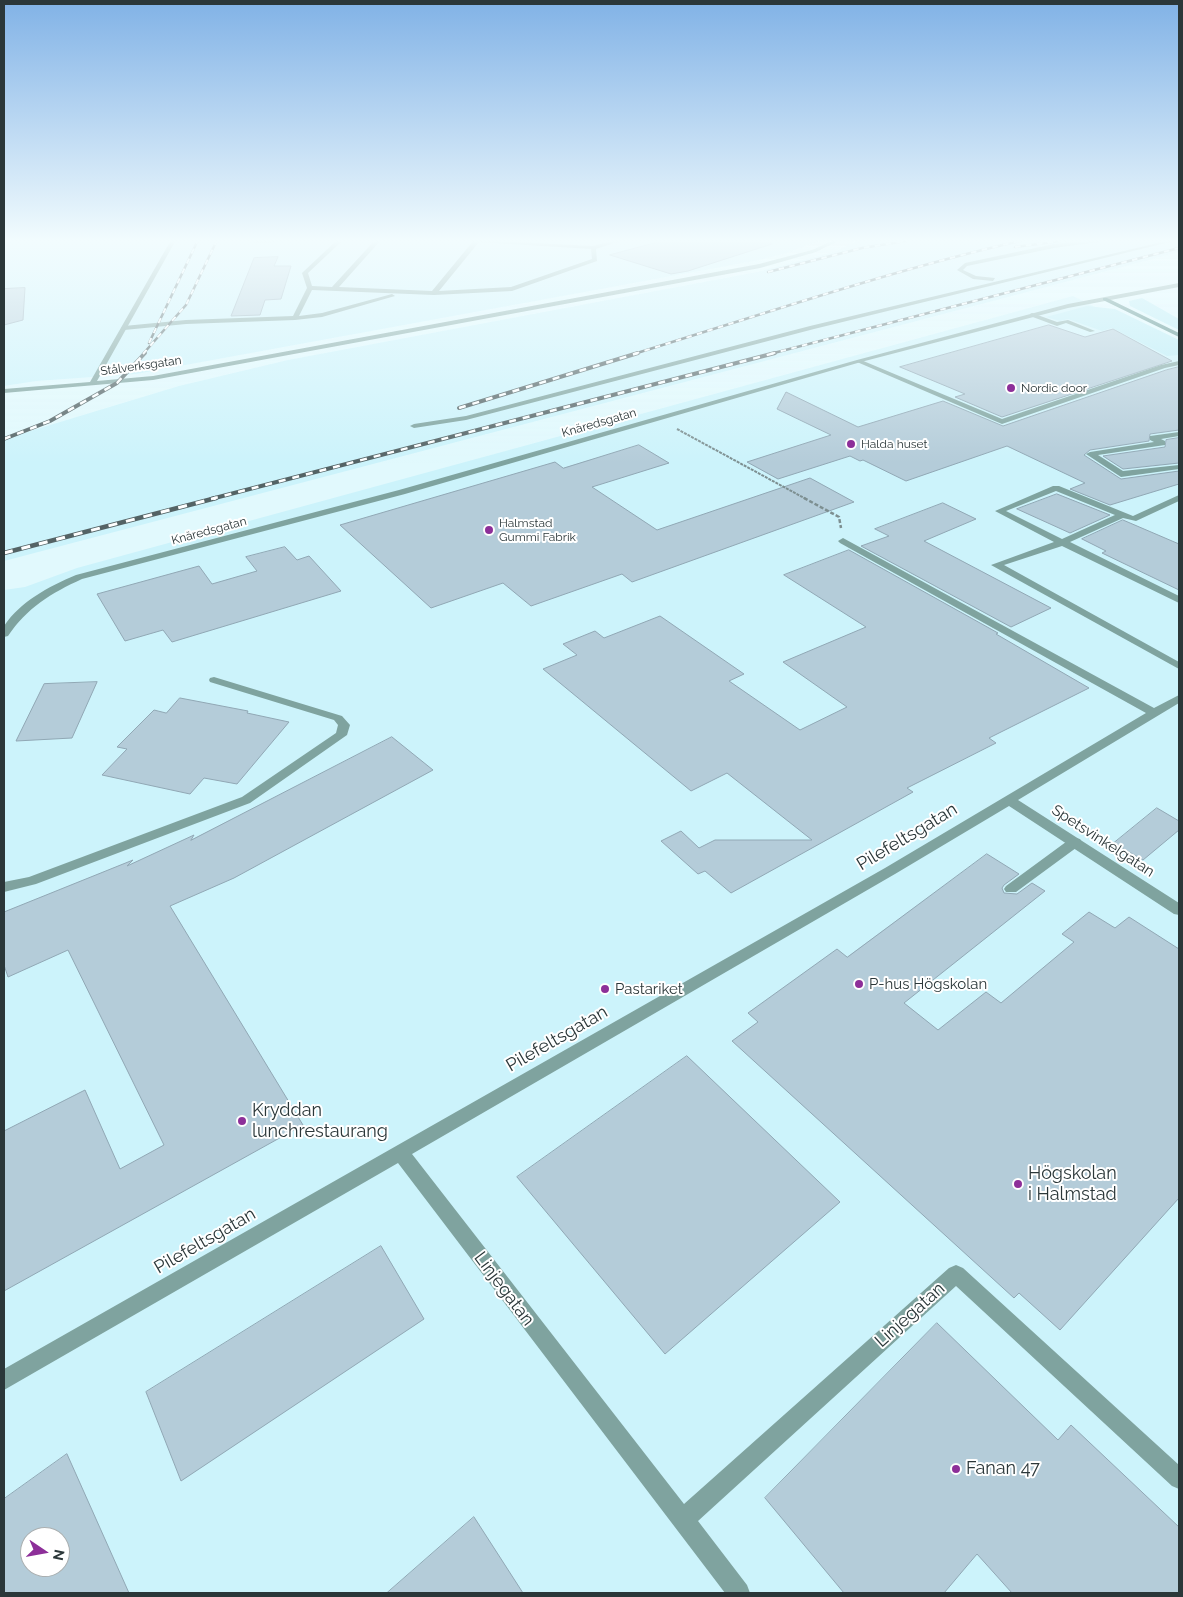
<!DOCTYPE html>
<html>
<head>
<meta charset="utf-8">
<style>
	body { margin:0 }
	#map { position:relative; width:1183px; height:1597px; overflow:hidden; background:#e1f9fd; font-family:Raleway,sans-serif }
	canvas { display:block }
	.frame { position:absolute; inset:0; border:5px solid #2b3739; pointer-events:none }
	.north { position:absolute; left:20px; top:1527px; width:50px; height:50px; box-sizing:border-box; background:#fff; border:1px solid #aaafb0; border-radius:50%; rotate:102deg; font-size:14px; font-weight:700; line-height:20px; text-align:center; color:#2b3739 }
	.north::after { content:''; display:block; margin:auto; width:18px; height:22px; background:#8d2f99; clip-path:polygon(50% 0,100% 100%,50% 72%,0 100%) }
</style>
</head>
<body>
<div id="map">
<canvas width="1183" height="1597"></canvas>
<div class="frame"></div>
<div class="north">N</div>
</div>
<script>
const g = document.querySelector('canvas').getContext('2d');
g.lineJoin = 'round';
function fill(path, color) { g.fillStyle = color; g.fill(path, 'evenodd'); }
function strokePath(path, color, width, dash) { g.strokeStyle = color; g.lineWidth = width; g.lineCap = dash ? 'butt' : 'round'; g.setLineDash(dash || []); g.stroke(path); }
function write(font, color, halo, rows, align = 'center') {
  g.font = font + ' Raleway,sans-serif'; g.lineWidth = 4; g.setLineDash([]); g.textBaseline = 'middle'; g.strokeStyle = halo; g.fillStyle = color; for (const [text, x, y, turn = 0] of rows) {
    g.save(); g.translate(x, y); g.rotate((+turn || 0) * Math.PI / 180); g.textAlign = isNaN(turn) ? turn : align; if (halo) g.strokeText(text, 0, 0); g.fillText(text, 0, 0); g.restore();
  }
}
fill(new Path2D(`
	M4,240H822L784,254L754,261L136,374L36,381L4,386Z
	M858,240H1179V252L4,561V439L179,386L288,360L757,272L834,252Z
	M1073,296L1179,348V1593H4V590L25,587L77,568ZM30,1537H60V1567H30Z`), '#ccf3fb');
fill(new Path2D(`
	M1142,298L1179,319V330L1130,306L1129,301Z
	M1087,306L1115,309L1179,340V355L1167,356L1112,328L1102,331L1068,319L1060,321L1046,317Z`), '#b8ebf5');
const building = new Path2D(`
	M666,240H771L772,244L688,271L671,274L610,255Z
	M278,257L274,266H291L281,299L265,300L260,315L231,316L254,258Z
	M25,288L23,320L4,325V289Z
	M1049,325L1085,337L1113,329L1172,361L1002,417L955,397L965,394L900,367Z
	M1179,367V430L1150,434L1149,441L1090,450L1084,455L1121,479L1179,471V484L1110,505L1070,489L1085,483L1007,446L906,481L863,460L860,461L850,456L778,479L747,462L831,435L777,409L786,392L858,427L943,401L1003,426L1166,370Z
	M1179,438V463L1123,469L1103,456L1165,447L1166,440Z
	M639,445L669,463L592,487L657,530L810,478L854,502L632,582L622,574L531,606L503,583L431,608L340,525L555,462L563,468Z
	M1057,494L1110,515L1070,533L1017,509Z
	M943,503L976,519L924,541L1051,608L1011,627L861,546L889,536L875,529Z
	M1123,520L1179,544V590L1102,553L1106,551L1082,539Z
	M285,547L297,560L309,556L341,591L172,642L163,630L125,641L97,594L199,566L212,584L257,571L246,557Z
	M849,550L998,633L996,634L1089,688L989,738L996,743L907,788L913,792L731,893L705,871L698,874L661,841L681,831L699,848L715,840H812L727,773L691,791L543,669L577,655L563,644L595,631L604,638L660,616L744,674L729,681L800,730L847,707L783,662L866,627L784,575Z
	M97,682L72,738L16,741L44,684Z
	M180,698L248,711L247,713L289,722L237,784L204,778L190,794L102,775L127,749L117,747L154,710L166,713Z
	M392,737L433,770L234,878L170,906L303,1125L4,1291V1131L85,1090L120,1169L164,1145L68,950L8,977L4,965V912L133,860L127,866L194,835L191,840Z
	M1157,808L1179,821V830L1143,860L1114,843Z
	M987,854L1019,874L1004,885L1002,888L1004,893L1017,894L1032,883L1045,891L904,1003L938,1030L986,992L1001,1003L1074,942L1062,934L1089,912L1115,928L1129,917L1179,949V1198L1060,1330L1019,1293L1014,1298L732,1041L758,1022L748,1013L837,949L847,957Z
	M687,1056L840,1202L665,1354L517,1177Z
	M381,1246L424,1319L181,1481L146,1392Z
	M937,1323L1058,1440L1071,1425L1179,1527V1593H1012L977,1554L944,1593H844L765,1498Z
	M67,1454L129,1593H4V1499ZM30,1537H60V1567H30Z
	M474,1517L523,1593H387Z`);
fill(building, '#b4ccd9');
strokePath(building, '#91a8b5', 1);
strokePath(new Path2D(`
	M677,429L806,499`), '#7d8f91', 2, [3, 1]);
strokePath(new Path2D(`
	M804,498L839,517L841,528`), '#7d8f91', 2.5, [4, 2]);
fill(new Path2D(`
	M252,240H314L254,243Z
	M337,240H343L308,273L312,286L332,287L375,240H381L339,287L432,291L474,240L593,246L616,240H623L596,249L597,261L512,291L434,295L312,290L299,316L322,313L392,294L395,296L322,317L295,320L186,324L124,330L121,328L124,326L186,320L293,316L307,288L302,273ZM479,242L591,249L592,259L511,287L439,291Z
	M1032,313L1057,322L1068,320L1095,331L1090,332L1066,323L1057,326L1030,316V314Z
	M857,360H861L1002,419L1161,365L1179,361V365L1165,368L1002,424L857,362Z
	M1179,432V436L1161,439L1165,441V445L1098,455L1123,471L1179,465V469L1121,477L1086,454L1090,452L1154,442L1150,440V436Z
	M1053,486H1059L1133,516L1179,495V501L1136,521L1123,518L1070,542L1179,596V603L1062,546L1004,565L1179,662V669L991,565L1054,542L995,511ZM1056,491L1115,515L1062,539L1006,511Z
	M214,677L342,716L350,725L347,735L250,803L36,884L4,892V882L29,877L242,797L336,733L338,725L334,720L210,682L209,680L210,678Z
	M1075,838L1080,839L1082,842L1080,845L1016,892H1006L1004,889L1006,886L1070,839Z`), '#7fa39f');
fill(new Path2D(`
	M171,240H176L97,381L153,376L759,264L812,250L834,240H840L816,252L760,268L153,380L4,393V389L90,382Z
	M1099,240H1113L1054,248L967,266L963,270L976,276L995,278L993,281L973,279L957,270L965,263L1054,244Z
	M1170,240H1178L814,329L466,420L414,428L410,426L414,424L466,416L810,326Z
	M1179,283V287L1068,308L861,362L405,494L82,579C51,593 27,608 8,636L4,637V626C21,601 48,587 76,575L399,490L857,360L1068,304Z
	M843,538L1154,708L1179,695V703L1018,800L1179,903V915L1174,914L1009,806L895,874L412,1154L684,1504L949,1268L956,1265L963,1268L1179,1465V1489L1172,1486L956,1286L698,1521L747,1585L750,1593H725L398,1163L4,1390V1369L885,868L1146,713L840,543L838,541Z`), '#7fa39f');
fill(new Path2D(`
	M1103,298H1107L1179,333V337L1103,300Z`), '#437c77');
const railFar2 = new Path2D(`
	M1015,247L1068,240
	M768,272L862,248L912,240
	M149,343L198,240
	M143,354L186,305L217,240
	M634,354C763,314 892,270 1024,240
	M770,354L1179,248`);
const railFar1 = new Path2D(`
	M459,408L638,353
	M4,439L50,421L117,383L145,353
	M211,499L775,353`);
const rail = new Path2D(`
	M4,553L216,498`);
strokePath(railFar2, '#546365', 2.5);
strokePath(railFar1, '#546365', 4);
strokePath(rail, '#546365', 4.5);
strokePath(railFar2, '#fff', 2, [5.5]);
strokePath(railFar1, '#fff', 2.5, [7]);
strokePath(rail, '#fff', 3, [9]);
const sky = g.createLinearGradient(0, 0, 0, 463);
sky.addColorStop(0, '#81b2e6');
sky.addColorStop(0.52, '#f2fcfe');
sky.addColorStop(1, '#f2fcfe00');
g.fillStyle = sky;
g.fillRect(0, 0, 1183, 463);
for (const [x, y, r, color] of [
	[1011,388,5,"#8d2f99"],
	[851,444,5,"#8d2f99"],
	[489,530,5,"#8d2f99"],
	[859,984,5,"#8d2f99"],
	[605,989,5,"#8d2f99"],
	[242,1121,5,"#8d2f99"],
	[1018,1184,5,"#8d2f99"],
	[956,1469,5,"#8d2f99"]
]) { const dot = new Path2D(); dot.arc(x, y, r, 0, 2 * Math.PI); g.fillStyle = color; g.fill(dot); strokePath(dot, '#fff', 2); }
write('12px', '#2b3739', '#fff', [
	["Stålverksgatan",141,366,-8],
	["Knäredsgatan",599,423,-16],
	["Knäredsgatan",209,531,-15]
]);
write('12px', '#2b3739', '#fff', [
	["Nordic door",1021,388],
	["Halda huset",861,444],
	["Halmstad",499,523],
	["Gummi Fabrik",499,537]
], 'left');
write('15px', '#2b3739', '#fff', [
	["Spetsvinkelgatan",1103,841,33]
]);
write('15px', '#2b3739', '#fff', [
	["P-hus Högskolan",869,984],
	["Pastariket",615,989]
], 'left');
write('18px', '#2b3739', '#fff', [
	["Pilefeltsgatan",907,837,-31],
	["Pilefeltsgatan",557,1039,-30],
	["Pilefeltsgatan",205,1241,-30],
	["Linjegatan",504,1289,53],
	["Linjegatan",910,1315,-42]
]);
write('18px', '#2b3739', '#fff', [
	["Kryddan",252,1111],
	["lunchrestaurang",252,1132],
	["Högskolan",1028,1174],
	["i Halmstad",1028,1195],
	["Fanan 47",966,1469]
], 'left');
</script>
</body>
</html>
